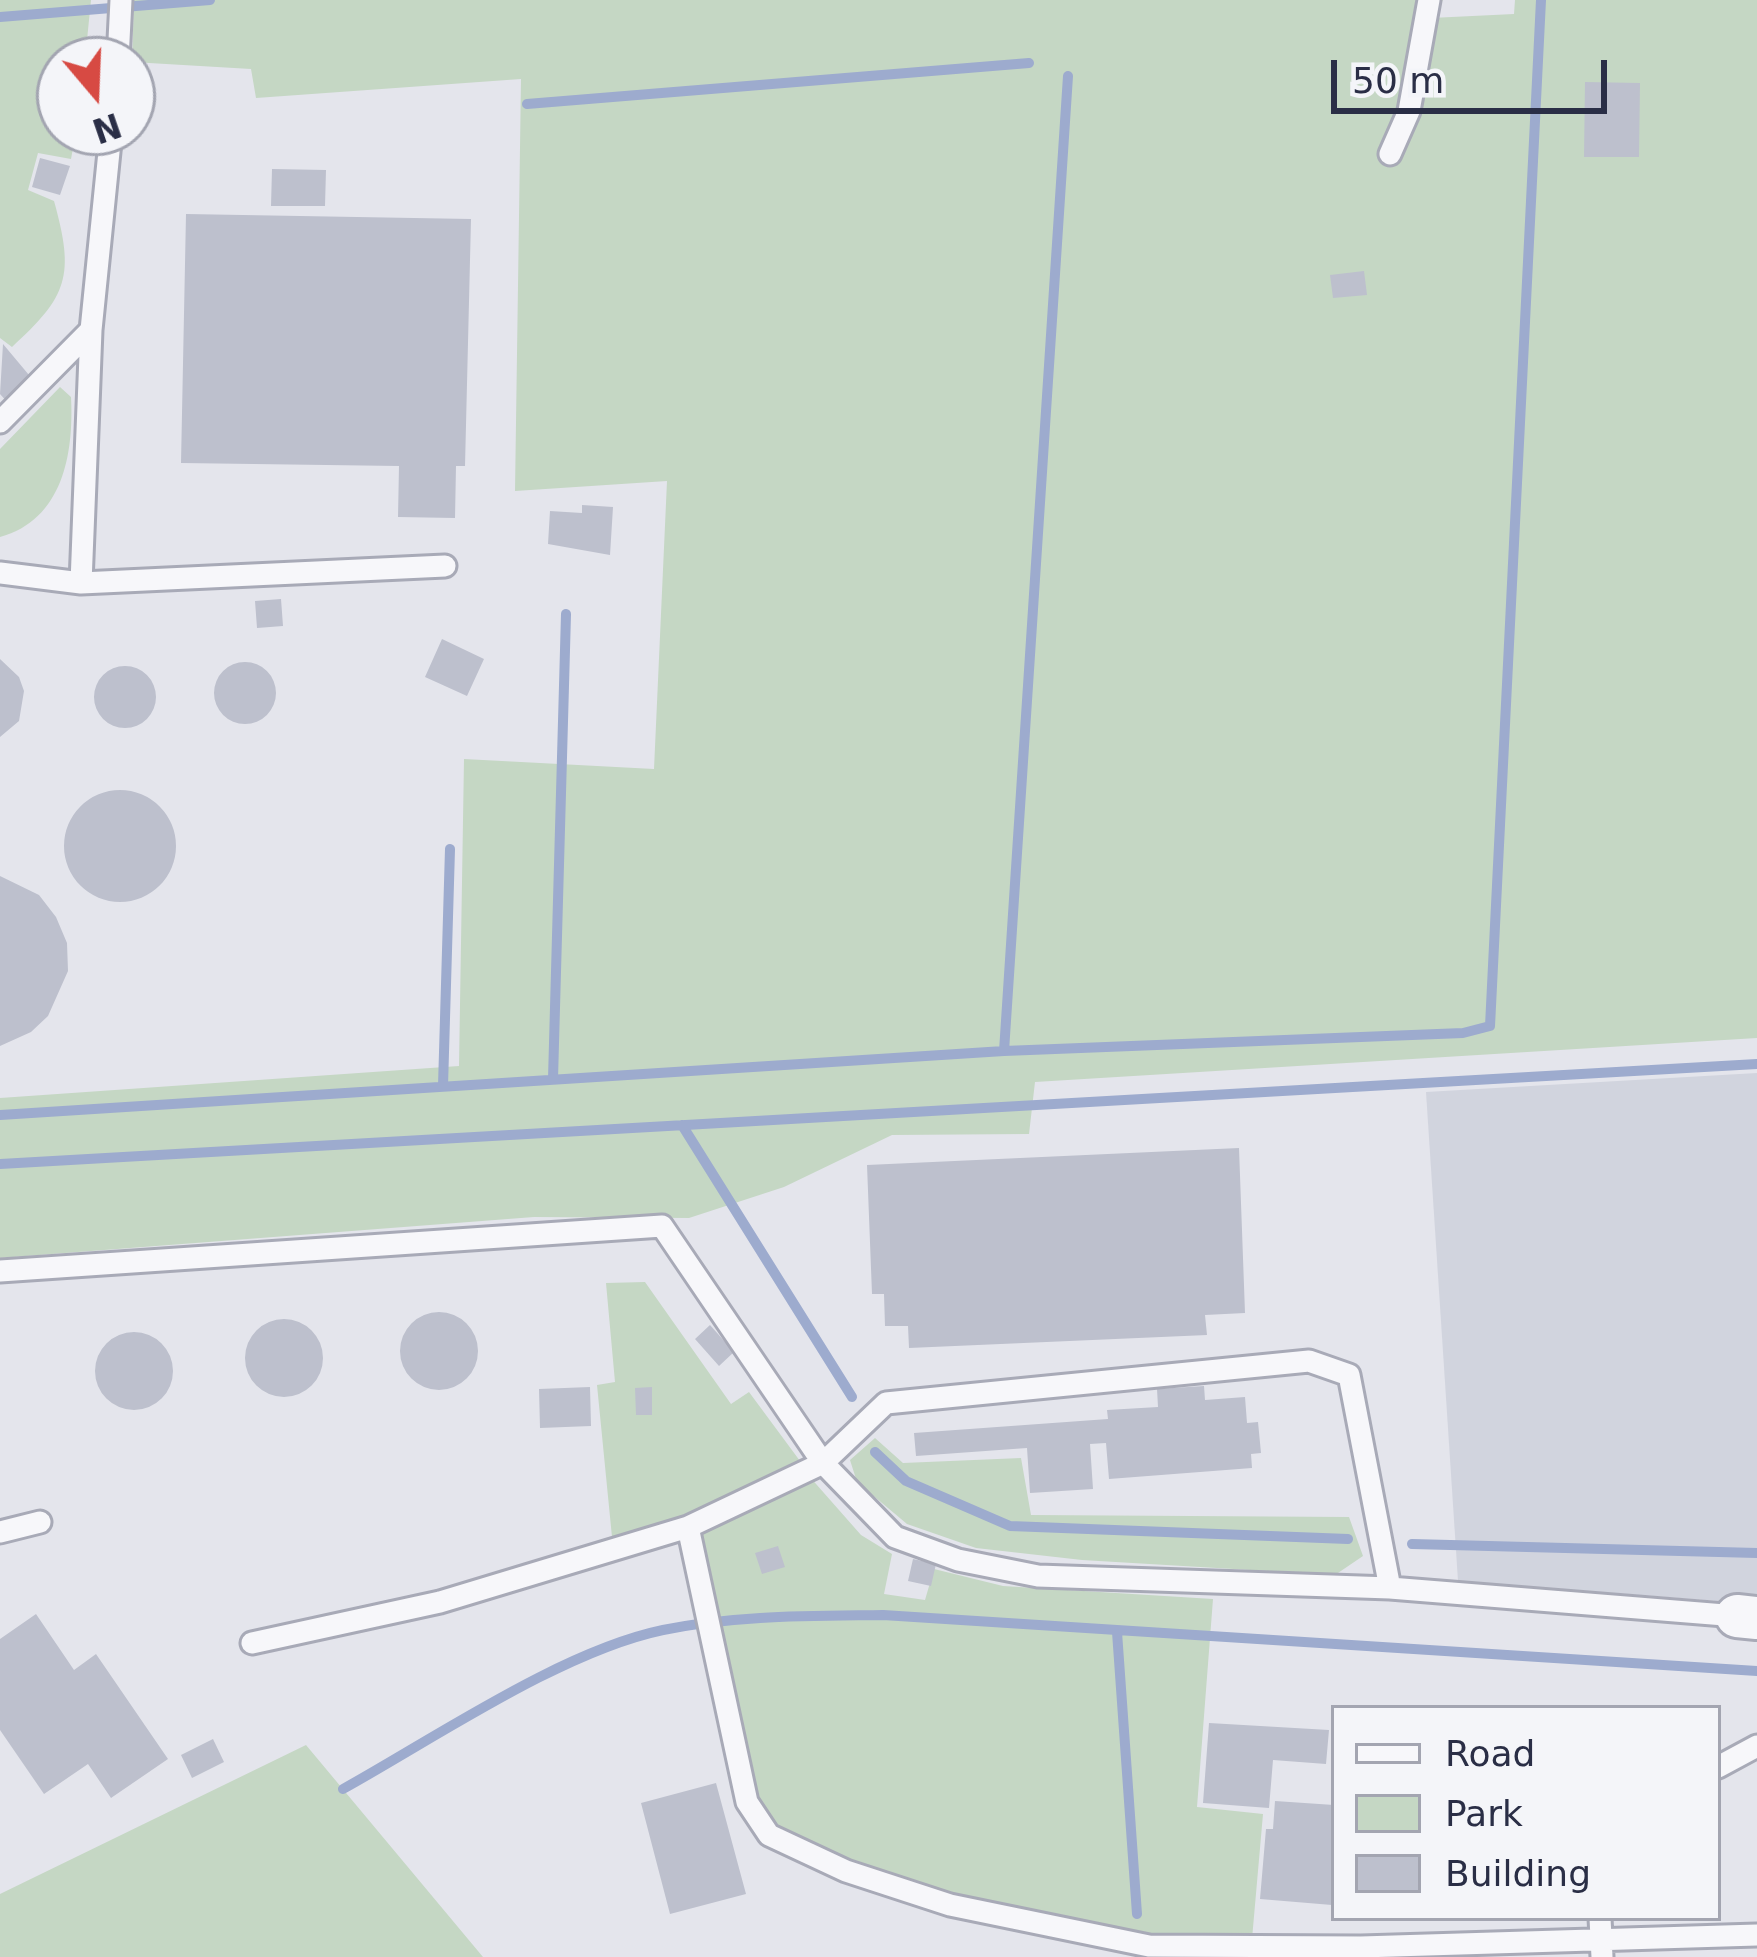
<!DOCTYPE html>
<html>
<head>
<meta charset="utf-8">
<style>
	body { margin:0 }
	#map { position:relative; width:1757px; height:1957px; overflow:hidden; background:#e4e5ec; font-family:"DejaVu Sans",sans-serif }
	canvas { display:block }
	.legend { position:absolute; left:1331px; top:1705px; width:390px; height:216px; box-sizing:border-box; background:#f4f5f9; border:3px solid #a3a5b1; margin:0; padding:15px 21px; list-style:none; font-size:36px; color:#2a2e46 }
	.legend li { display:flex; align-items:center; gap:24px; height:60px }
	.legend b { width:60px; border:3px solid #a3a5b1 }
	.north { position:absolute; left:36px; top:36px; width:120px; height:120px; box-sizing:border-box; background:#f4f5f9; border:3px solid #a3a5b1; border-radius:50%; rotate:161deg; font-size:33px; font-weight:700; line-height:48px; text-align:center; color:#2a2e46 }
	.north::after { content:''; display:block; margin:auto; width:42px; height:54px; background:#d74a43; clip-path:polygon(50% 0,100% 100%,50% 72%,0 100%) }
	.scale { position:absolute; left:1331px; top:60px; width:276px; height:54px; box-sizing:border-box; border:6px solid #2a2e46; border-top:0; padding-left:15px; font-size:36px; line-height:42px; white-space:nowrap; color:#2a2e46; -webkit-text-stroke:9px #f4f5f9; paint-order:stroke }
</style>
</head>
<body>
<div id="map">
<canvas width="1757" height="1957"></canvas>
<ul class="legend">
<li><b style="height:15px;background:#f7f7fa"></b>Road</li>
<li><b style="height:33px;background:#c5d7c4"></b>Park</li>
<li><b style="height:33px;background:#bdc0cd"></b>Building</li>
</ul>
<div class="north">N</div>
<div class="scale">50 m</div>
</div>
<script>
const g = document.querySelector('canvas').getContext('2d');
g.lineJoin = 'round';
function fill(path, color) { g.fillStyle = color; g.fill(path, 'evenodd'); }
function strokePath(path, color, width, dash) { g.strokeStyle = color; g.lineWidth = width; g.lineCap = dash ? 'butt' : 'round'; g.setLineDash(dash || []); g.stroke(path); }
fill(new Path2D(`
	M1757,1073V1604L1458,1581L1426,1092Z`), '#d1d4de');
fill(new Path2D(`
	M0,0H91L85,60H60V132H76L71,159L38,153L28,190L54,201C75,276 68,296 12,347L0,338Z
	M134,0H1443L1431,18L1514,14L1515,0H1757V1038L1035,1082L1029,1134L892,1135L784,1187L689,1218L534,1217L0,1258V1098L459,1066L464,759L654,769L667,481L515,491L521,79L256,98L251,69L132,62Z
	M60,387L71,397C74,453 63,520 0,537V449Z
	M645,1282L731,1404L749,1392L800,1461L687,1516L612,1537L597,1385L615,1382L606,1283Z
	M875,1438L903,1463L1021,1458L1031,1515L1349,1517L1363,1556L1335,1575L1082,1560L976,1548L907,1524L857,1482L850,1460Z
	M809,1476L861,1535L892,1554L884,1594L925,1600L934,1569L1003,1586L1213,1599L1197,1807L1263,1814L1252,1939L1146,1940L953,1899L848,1866L773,1830L752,1798L695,1530Z
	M306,1745L483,1957H0V1894Z`), '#c5d7c4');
strokePath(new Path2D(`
	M0,17L210,0
	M1068,76L1004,1051L1463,1033L1490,1026L1541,0
	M527,104L1029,63
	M553,1079L566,614
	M443,1086L450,849
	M0,1115L1004,1051
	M682,1125L852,1397
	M0,1164L1757,1064
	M875,1452L906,1481L1010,1526L1348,1539
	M1412,1544L1757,1553
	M1117,1632L1137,1914
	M343,1789C435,1738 562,1651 663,1630C735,1615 810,1616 883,1615L1757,1671`), '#9dabce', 10);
fill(new Path2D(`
	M1585,82L1640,83L1639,157H1584Z
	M40,158L70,166L60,195L32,187Z
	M272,169L326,170L325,206H271Z
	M186,214L471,219L465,466H456L455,518L398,517L399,466L181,463Z
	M1364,271L1367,295L1333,298L1330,275Z
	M3,344L34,381L8,403L0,394Z
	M582,505L613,507L610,555L548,544L550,511L582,513Z
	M281,599L283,626L257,628L255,601Z
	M442,639L484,659L467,696L425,677Z
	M0,659L19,677L24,691L19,721L0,737Z
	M214 693a31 31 0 1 1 62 0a31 31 0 1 1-62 0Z
	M94 697a31 31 0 1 1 62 0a31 31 0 1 1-62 0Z
	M64 846a56 56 0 1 1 112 0a56 56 0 1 1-112 0Z
	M0,876L39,895L56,917L67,943L68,971L48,1016L31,1032L0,1046Z
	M1239,1148L1245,1313L1205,1315L1207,1335L909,1348L908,1326H885L884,1294H872L867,1165Z
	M400 1351a39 39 0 1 1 78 0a39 39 0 1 1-78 0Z
	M245 1358a39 39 0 1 1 78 0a39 39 0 1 1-78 0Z
	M710,1325L734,1352L719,1366L695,1339Z
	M95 1371a39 39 0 1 1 78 0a39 39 0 1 1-78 0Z
	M1204,1386L1205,1400L1245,1397L1247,1423L1258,1422L1261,1453L1251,1454L1252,1468L1109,1479L1106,1443L1090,1444L1093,1489L1030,1493L1027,1448L916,1456L914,1433L1108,1419L1107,1410L1158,1407L1157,1389Z
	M590,1387L591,1426L540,1428L539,1389Z
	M652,1387V1415H636L635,1388Z
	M778,1546L785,1567L762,1574L755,1553Z
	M913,1559L936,1564L931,1586L908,1581Z
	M36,1614L74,1670L96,1654L168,1759L111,1798L88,1764L44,1794L0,1730V1639Z
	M1209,1723L1329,1730L1326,1764L1273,1760L1269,1808L1203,1803Z
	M213,1739L224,1762L192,1778L181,1755Z
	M716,1783L746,1894L670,1914L641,1803Z
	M1275,1801L1334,1805L1332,1905L1260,1899L1266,1829H1273Z`), '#bdc0cd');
const service = new Path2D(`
	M118,60L121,0
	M1390,154L1409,111L1429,0
	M0,422L91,330
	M0,573L81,583L445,566
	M81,583L91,330L111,132
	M0,1271L662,1226L823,1463L688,1527L440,1602L252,1643
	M688,1527L747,1802L769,1835L846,1871L950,1905L1149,1946L1361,1947L1757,1935
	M0,1532L40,1522
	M1390,1588L1349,1375L1309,1361L886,1403L823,1463L895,1537L958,1560L1038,1576L1390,1588L1737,1616
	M1718,1767L1757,1746
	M1600,1918L1602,1957`);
const minor = new Path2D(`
	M1737,1616L1757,1618`);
strokePath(service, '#a8aab7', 27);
strokePath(minor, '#a8aab7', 48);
strokePath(service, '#f7f7fa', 21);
strokePath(minor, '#f7f7fa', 42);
</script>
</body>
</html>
